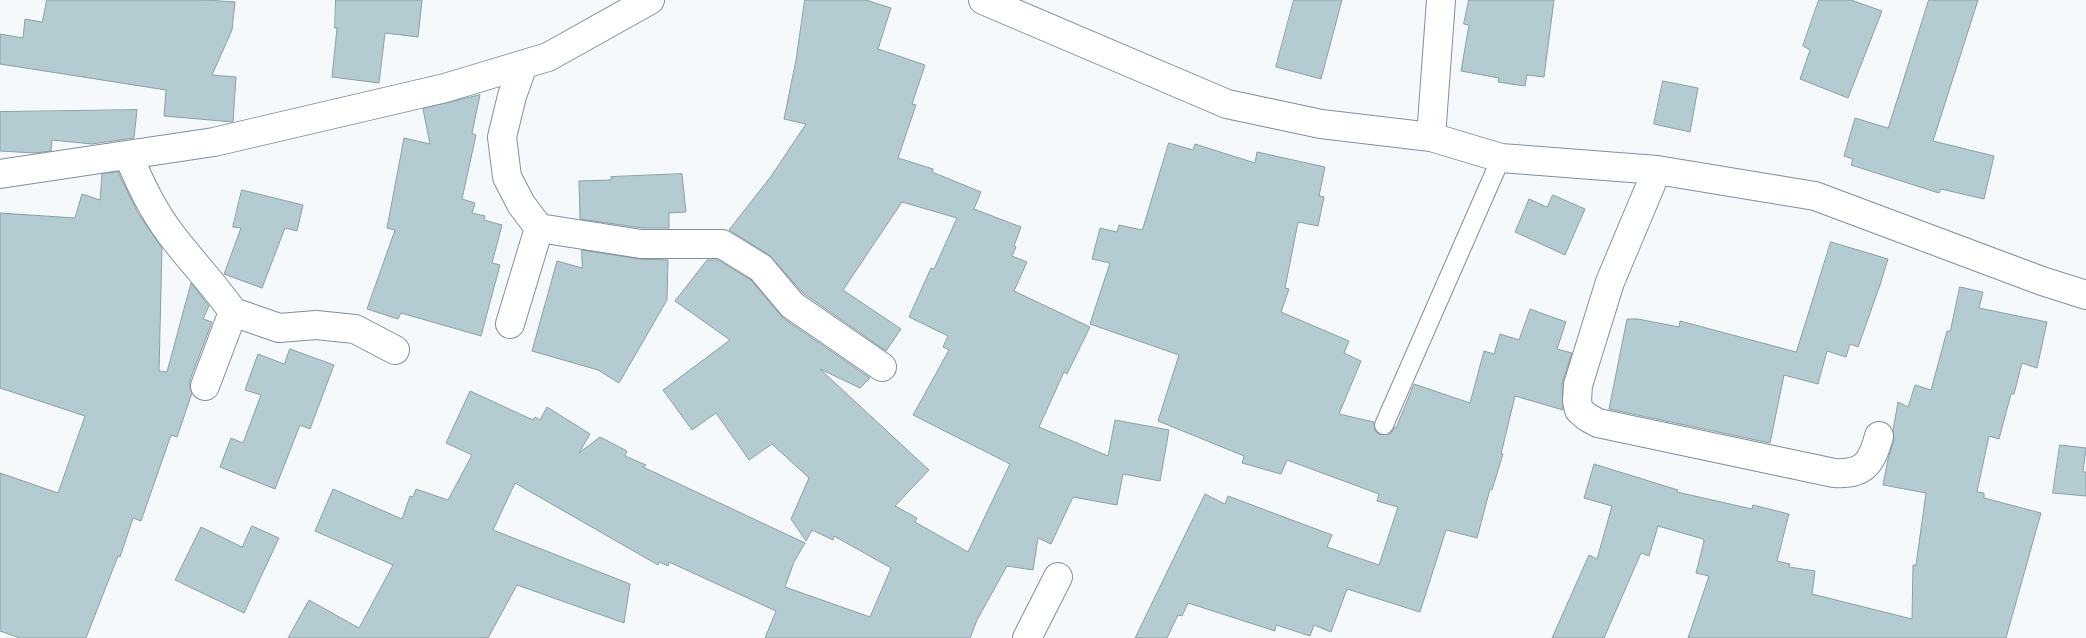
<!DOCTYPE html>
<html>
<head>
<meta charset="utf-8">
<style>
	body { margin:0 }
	canvas { display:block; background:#f6f9fc }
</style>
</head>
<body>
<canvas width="2086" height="638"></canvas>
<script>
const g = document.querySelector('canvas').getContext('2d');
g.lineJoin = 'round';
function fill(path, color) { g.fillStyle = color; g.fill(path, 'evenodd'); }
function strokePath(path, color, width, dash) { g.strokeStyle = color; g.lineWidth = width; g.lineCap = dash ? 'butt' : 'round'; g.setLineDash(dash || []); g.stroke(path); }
const building = new Path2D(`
	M47,0H206L235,2L232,30L212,75L236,77L233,122L164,116L166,90L0,64V34L23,38L25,19L42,22Z
	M336,0H422L418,37L385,33L379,83L332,77L337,28H335Z
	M805,0H866L891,8L878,49L925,65L912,104L916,105L898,158L933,169L932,172L981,192L974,209L1021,227L1014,246L1016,247L1012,256L1027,262L1014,291L1090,327L1067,374L1064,372L1039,427L1108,456L1115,420L1169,430L1160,481L1123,474L1117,505L1073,497L1051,544L1038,538L1033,570L1007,566L977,620L970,638H765L776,611L669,562L668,566L659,562L658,565L515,483L493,530L630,584L624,623L517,585L488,638H288L309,600L359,628L393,565L315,531L333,489L402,519L410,496L413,497L416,489L448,500L472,455L446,443L470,391L533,420L535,417L540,420L547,407L590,434L579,453L600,437L627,451L625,456L646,465L643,467L805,543L794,562L785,587L870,617L891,568L834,536L833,540L812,530L806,541L791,519L809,478L772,444L749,460L716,413L692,430L663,390L730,340L675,301L707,260H718L751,280L783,318L870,378L860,388L820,369L929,470L895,506L917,518L915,522L968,552L1010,464L913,415L949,350L943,347L948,336L909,317L931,268L934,269L957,218L902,202L843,290L901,329L886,351L803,293L769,255L729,230L772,175L806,124L784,119L796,60Z
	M1294,0H1342L1321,79L1276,67Z
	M1469,0H1554L1544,77L1527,75L1525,86L1498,82L1499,78L1461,71L1469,25L1464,24Z
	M1819,0H1851L1882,11L1848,98L1800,79L1810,50L1803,46Z
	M1929,0H1978L1933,141L1994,156L1984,199L1941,189L1939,193L1851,165L1853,159L1844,156L1855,118L1888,128Z
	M1663,81L1698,88L1690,132L1654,124Z
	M480,95L472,133L476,135L462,199L475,203L472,213L485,216L484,220L502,225L492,263L500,265L481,336L401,313L398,319L367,309L395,230L387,228L404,138L430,144L423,109Z
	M137,110L134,138L92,144L52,140L51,151L35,153L0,151V112Z
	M1169,143L1193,150L1195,144L1255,163L1257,152L1325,167L1319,196L1324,197L1318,226L1298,222L1285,288L1289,289L1281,312L1349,341L1344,353L1361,361L1339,414L1374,422L1375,431L1379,434H1390L1395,427L1396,428L1414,384L1470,403L1484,351L1494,354L1500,334L1519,340L1530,309L1566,322L1557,349L1572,353L1562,384L1563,410L1515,396L1501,454H1503L1492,490L1490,489L1477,538L1446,530L1420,612L1347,589L1331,632L1314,625L1310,636L1276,625L1275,631L1188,603L1182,616L1178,615L1167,638H1135L1205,494L1225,504L1228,496L1332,535L1327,547L1379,565L1398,507L1377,501L1379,494L1287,460L1281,474L1242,463L1244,456L1158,421L1179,355L1090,324L1110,263L1092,259L1100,228L1117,232L1119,225L1142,230Z
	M118,172L138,213L162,248L159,371L167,372L191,283L209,306L203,319L212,322L190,380V388L192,393L177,437L171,435L141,521L133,518L120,557L118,556L86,638H20L0,631V473L58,493L85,416L0,388V213L75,218L82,194L100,200L102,174Z
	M682,174L686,212L669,213V228H642L580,219L579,181L611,180V177Z
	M242,190L303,205L297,231L285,228L262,288L224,274L241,228L233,227Z
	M1553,195L1585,209L1565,255L1515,232L1529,199L1547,207Z
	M1831,242L1888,259L1880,285L1858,347L1850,344L1846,357L1827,351L1818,384L1784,375L1770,443L1609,409L1627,319H1638L1679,327L1680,321L1796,352Z
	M582,250L639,259L668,260L667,300L619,383L598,370L532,351L557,261L582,268Z
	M1960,287L1983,292L1979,308L2047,322L2037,368L2022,363L2014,394H2011L1999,439L1989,436L1977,492L1984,493V498L2041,513L2006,638H1688L1709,576L1696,573L1704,541L1703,539L1658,526L1649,556L1641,553L1604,638H1552L1589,555L1597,559L1612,506L1584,498L1594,464L1678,490L1677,492L1752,509L1753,505L1789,514L1777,561L1790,564L1789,567L1815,571L1812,594L1912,619L1913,565H1916L1926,493L1883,485L1888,459L1894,440L1893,430L1898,402L1908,407L1915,385L1931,390L1947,331H1950Z
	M290,349L334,365L310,429L300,425L275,489L220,467L231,438L243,443L261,395L245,390L258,354L284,364Z
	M2060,445L2086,448L2083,472H2086V496L2053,493Z
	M252,526L279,538L244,613L175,580L201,527L242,547Z`);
fill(building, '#b3cbd1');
strokePath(building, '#89a0a5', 1);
const lane = new Path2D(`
	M1384,425L1501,158`);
const street = new Path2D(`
	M983,0L1227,104L1321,124L1431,137L1501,158L1657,170L1815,196L2042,281L2086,295
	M1431,137L1441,0
	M128,155C140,183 152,209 170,233C190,260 214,284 233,312L205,386
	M1657,170L1610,282L1578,385L1577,401L1579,410L1587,417L1598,423L1834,473C1864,475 1872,463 1879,436
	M0,174L214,142L445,88L548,57L650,0
	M539,228L641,244H722L761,268L792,305L882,367
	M233,312L279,328L316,325L355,329L395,350
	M510,324L539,228L521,204L507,177L502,137L512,96L523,65
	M1027,638L1058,577`);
strokePath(lane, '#808f9d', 20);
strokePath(street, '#808f9d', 30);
strokePath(lane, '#fff', 18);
strokePath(street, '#fff', 28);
</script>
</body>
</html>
